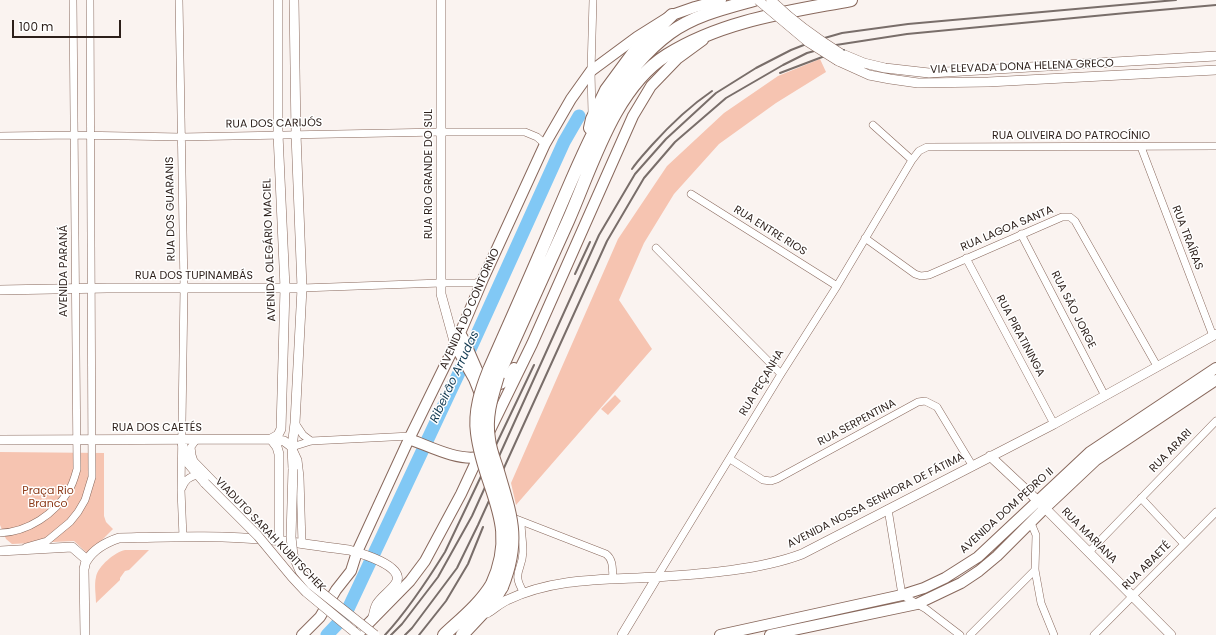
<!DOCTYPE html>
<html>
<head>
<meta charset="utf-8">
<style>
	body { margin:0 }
	#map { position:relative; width:1216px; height:635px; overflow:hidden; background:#faf3f0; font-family:Poppins,sans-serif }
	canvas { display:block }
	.scale { position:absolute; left:12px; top:20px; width:109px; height:18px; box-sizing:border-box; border:2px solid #2c1f1a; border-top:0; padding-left:5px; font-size:12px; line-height:14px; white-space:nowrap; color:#2c1f1a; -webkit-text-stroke:3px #fff; paint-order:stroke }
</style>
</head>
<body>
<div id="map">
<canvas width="1216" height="635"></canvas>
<div class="scale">100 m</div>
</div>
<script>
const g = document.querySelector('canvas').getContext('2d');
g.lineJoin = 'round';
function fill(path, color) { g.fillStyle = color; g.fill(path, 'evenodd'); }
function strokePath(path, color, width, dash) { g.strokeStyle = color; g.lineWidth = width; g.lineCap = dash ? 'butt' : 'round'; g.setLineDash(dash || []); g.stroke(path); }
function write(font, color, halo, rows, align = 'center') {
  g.font = font + ' Poppins,sans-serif'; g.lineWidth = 3; g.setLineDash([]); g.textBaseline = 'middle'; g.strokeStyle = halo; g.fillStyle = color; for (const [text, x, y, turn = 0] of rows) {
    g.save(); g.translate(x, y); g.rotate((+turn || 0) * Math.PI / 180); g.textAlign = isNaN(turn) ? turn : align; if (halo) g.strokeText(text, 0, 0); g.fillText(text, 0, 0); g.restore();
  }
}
fill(new Path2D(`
	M820,59L826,72L776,103L719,144L674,194L644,243L619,300L652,349L516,505L511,483L618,239L667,166L724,113L778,76Z
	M615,395L621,401L608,415L601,409Z
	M0,452L104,453V516L106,522L113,529L88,554L74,541L12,544L6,539L0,525Z
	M125,550H149L129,570L125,571L120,578V580L96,603C96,595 94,585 96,577C98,566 115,552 125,550Z`), '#f6c4b1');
strokePath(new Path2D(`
	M327,635L343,618L348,609L473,343L564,142L579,116`), '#81c8f5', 13);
const street = new Path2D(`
	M179,0L184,288L181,490L183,537
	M592,114L591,71L593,0
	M873,125L912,160
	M0,136L74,135L181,137L441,132H525L537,137L545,144
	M1141,147L1213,336
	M691,194L837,286
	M1021,234L1105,396
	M865,238L915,274L921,276L929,275L1062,217H1070L1075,221L1157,366
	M656,248L781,374
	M966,258L1054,424
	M302,288L441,283H476L483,279
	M295,423L303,435L311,441
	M196,440L191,447L192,455L194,461L271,540
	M730,459L763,480L771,481L777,479L918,402L925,401L937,407L972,465
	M182,488C185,480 189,477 197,475
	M1141,498L1184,544
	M888,509L902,595L926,609L960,635
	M516,519L606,554C614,560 612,570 613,578
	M521,521C521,531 523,542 523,552C522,572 511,572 524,593
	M1031,523L1036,535L1035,570L1041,603L1054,635
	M0,533C28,532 55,514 69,490C73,484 75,476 77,469L73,0
	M302,544L300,477L298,460L292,447L311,441L411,436
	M26,547L47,541L70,522L78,512L85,500L92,477L90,0
	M1089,552L1216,421
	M657,577L781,374L837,286L912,160L919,151L927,147L1216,146
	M970,635L1035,570
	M1094,635L1216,512`);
const secondary = new Path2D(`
	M441,0V294L455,345
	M840,53L864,63L885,68L929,73L1216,56
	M838,61L869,75L890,79L918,83L988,82L1216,70
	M0,290L107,288H302
	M181,439L188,463L205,483
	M271,439L278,435L281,429L285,288L278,134V0
	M271,439L277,447L279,454V541
	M0,440L271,439L284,441L292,447
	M990,456L1037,500L1171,635
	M293,469L292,447L295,423L302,288L296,134L294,0
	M0,551L72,547L87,560
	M487,613C494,609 500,603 507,600C556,577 605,580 657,577C702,574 760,570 802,554L1054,424L1216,334
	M85,635L84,569C85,566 85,562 87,560C94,549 107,542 119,538C169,537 221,535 271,540C297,542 323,547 349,550C360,553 406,566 396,583C391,591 382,596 377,604C374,609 374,615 372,620
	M622,635L657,577`);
const primary = new Path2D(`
	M460,333L464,340L481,379C503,388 500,387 514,368
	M455,345L474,379L482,399
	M489,432L532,344L633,116L651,86L677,59L703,40
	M409,439C429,446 457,461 478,457
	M302,635L320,617L336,590L351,571L357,552L409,439L455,345L483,279L545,144L571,99L591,71L637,37L672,15L695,7L721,0
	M357,635L410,581L425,561L461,494L482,449
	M720,635L902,595L924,588L945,578L978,557L1090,452L1216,368
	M770,635L917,604L961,583L979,571L997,556L1044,509L1096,460L1216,380`);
const highway = new Path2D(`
	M590,128L592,119L606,90L634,52L672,15
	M489,370C511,320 533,271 554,221C583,155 610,77 670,33C695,15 725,8 754,0
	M498,376C521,324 545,273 568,221C592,167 614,88 667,55C723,20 788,12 851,0
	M444,635C461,619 480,604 492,584
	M462,635L493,602L502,587`);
strokePath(street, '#88685c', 8);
strokePath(secondary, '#88685c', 10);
strokePath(primary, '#88685c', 12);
strokePath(highway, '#88685c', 14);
strokePath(street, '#fff', 7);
strokePath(secondary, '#fff', 9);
strokePath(primary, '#fff', 10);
strokePath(highway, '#fff', 12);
strokePath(new Path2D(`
	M780,73L838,51L844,50
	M632,169C638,160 645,153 652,145C670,125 690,106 712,91
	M575,274L590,242
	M385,635C408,610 427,581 445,552L534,365
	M391,635L402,624L438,577L472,516L599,235L635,174L666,139L716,93L756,68L791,50L814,41L842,33L908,24L1176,0
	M405,635L412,628L457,568L478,525L607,241L644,178L675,142L726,98L783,65L807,53L836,45L907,34L1126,13L1216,5
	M419,635L446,601L468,564L483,527`), '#796e6a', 2);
const secondaryBridge = new Path2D(`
	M758,0L808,42L838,61
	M771,0C792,21 816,38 840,53
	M293,469L291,537L293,555L300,571L312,585L375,635
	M205,483L258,536L292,577L306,592L358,635`);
const highwayBridge = new Path2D(`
	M489,370C481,390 474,411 477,433C484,491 520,523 492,584
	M498,376C492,396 485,417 489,439C490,449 494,459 497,468C511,516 521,539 502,587`);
strokePath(secondaryBridge, '#88685c', 10, []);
strokePath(highwayBridge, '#88685c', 14, []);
strokePath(secondaryBridge, '#fff', 9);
strokePath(highwayBridge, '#fff', 12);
write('11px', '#2c1f1a', '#fff', [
	["VIA ELEVADA DONA HELENA GRECO",1022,67,-2],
	["RUA DOS CARIJÓS",274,124,-1],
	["RUA OLIVEIRA DO PATROCÍNIO",1071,136],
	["RUA RIO GRANDE DO SUL",429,174,-90],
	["RUA DOS GUARANIS",171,209,-91],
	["RUA LAGOA SANTA",1007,229,-23],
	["RUA ENTRE RIOS",770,231,32],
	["RUA TRAÍRAS",1187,238,69],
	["AVENIDA OLEGÁRIO MACIEL",270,250,-92],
	["AVENIDA PARANÁ",64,271,-90],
	["RUA DOS TUPINAMBÁS",194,276],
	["AVENIDA DO CONTORNO",470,309,-66],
	["RUA SÃO JORGE",1073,310,63],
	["RUA PIRATININGA",1020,336,62],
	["RUA PEÇANHA",762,383,-59],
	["RUA SERPENTINA",857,423,-28],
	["RUA DOS CAETÉS",157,428],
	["RUA ARARI",1171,451,-46],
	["AVENIDA NOSSA SENHORA DE FÁTIMA",876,501,-27],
	["AVENIDA DOM PEDRO II",1007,511,-42],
	["VIADUTO SARAH KUBITSCHEK",270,535,46],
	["RUA MARIANA",1089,536,45],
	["RUA ABAETÉ",1147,566,-45]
]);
write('11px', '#8c3b19', '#fff', [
	["Praça Rio",48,491],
	["Branco",48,504]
]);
write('italic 12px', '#123a51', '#fff', [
	["Ribeirão Arrudas",455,377,-65]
]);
</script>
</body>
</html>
